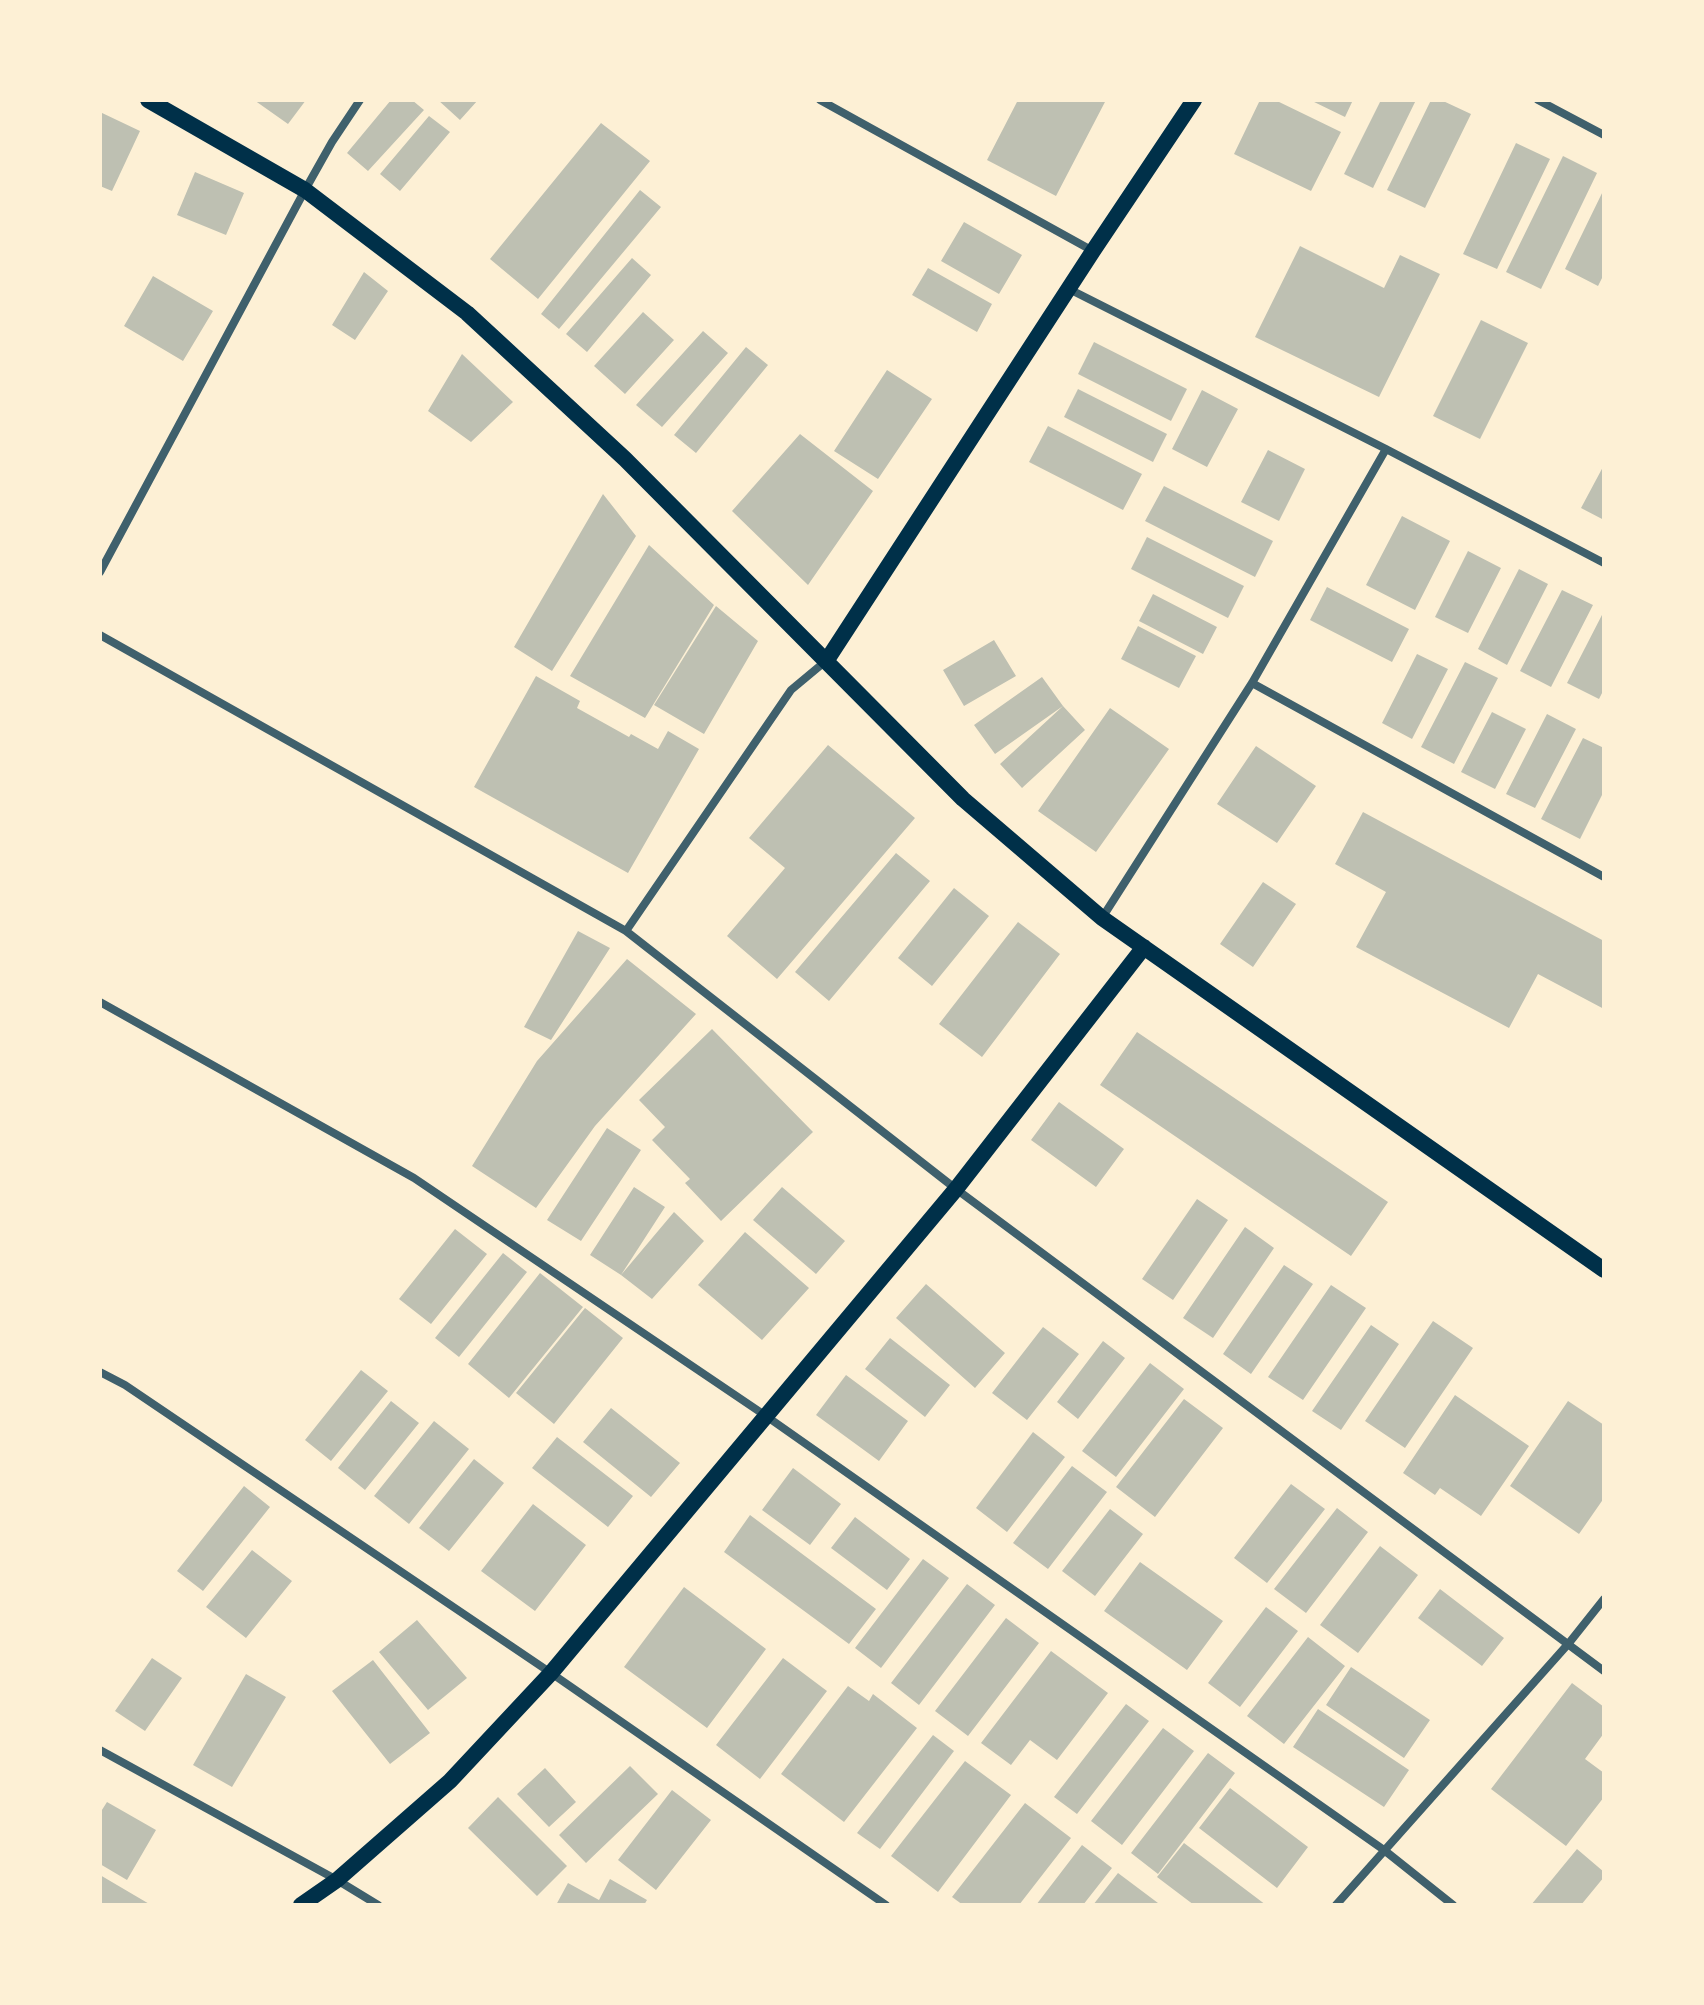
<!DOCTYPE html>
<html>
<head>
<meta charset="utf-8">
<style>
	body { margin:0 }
	#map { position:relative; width:1704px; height:2005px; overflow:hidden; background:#fdf0d5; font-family:Manrope,sans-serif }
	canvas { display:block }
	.frame { position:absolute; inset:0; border:102px solid #fdf0d5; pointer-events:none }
</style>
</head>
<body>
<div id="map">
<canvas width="1704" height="2005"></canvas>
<div class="frame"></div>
</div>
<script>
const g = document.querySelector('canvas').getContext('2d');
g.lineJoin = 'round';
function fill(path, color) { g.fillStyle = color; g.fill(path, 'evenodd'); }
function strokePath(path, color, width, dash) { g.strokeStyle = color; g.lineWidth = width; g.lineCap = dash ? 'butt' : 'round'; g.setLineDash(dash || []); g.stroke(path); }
fill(new Path2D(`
	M254,100H306L288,124Z
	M391,100H412L424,110L368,171L347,153Z
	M438,100H478L460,120Z
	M1018,100H1106L1056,196L987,160Z
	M1260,100H1275L1341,132L1311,191L1234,154Z
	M1310,100H1353L1345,117Z
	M1381,100H1416L1373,188L1344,174Z
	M1431,100H1441L1471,114L1425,208L1387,190Z
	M100,112L140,131L112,191L100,186Z
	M429,116L450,132L400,191L380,174Z
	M601,123L650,161L538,299L490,259Z
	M1516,143L1550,159L1497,269L1463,254Z
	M1563,156L1597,173L1541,289L1506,272Z
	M195,172L244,193L226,235L177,215Z
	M1604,189V274L1598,286L1565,269Z
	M640,190L661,207L559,329L541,314Z
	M964,222L1022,255L999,294L941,261Z
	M1300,246L1384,288L1400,255L1440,274L1379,397L1255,337Z
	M632,258L651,275L587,352L566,334Z
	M928,268L992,304L977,332L912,295Z
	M364,272L388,291L355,340L332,325Z
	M153,276L213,311L183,361L124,326Z
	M643,312L674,340L625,394L594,366Z
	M1481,320L1528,343L1480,439L1433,416Z
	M703,331L728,353L662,427L636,405Z
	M1094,342L1187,389L1171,421L1078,374Z
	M746,347L768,365L696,453L674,435Z
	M462,354L513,402L471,442L428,411Z
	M887,370L932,399L878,479L834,451Z
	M1078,389L1167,434L1153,462L1064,417Z
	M1202,390L1238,409L1207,467L1172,449Z
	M1048,426L1142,474L1123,510L1029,462Z
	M800,434L873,491L808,585L732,511Z
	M1268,450L1305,469L1279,521L1241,502Z
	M1604,465V520L1581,508Z
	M1164,486L1273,541L1255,577L1145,521Z
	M603,494L636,536L552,671L514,647Z
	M1402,516L1450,541L1415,610L1366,585Z
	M1147,537L1244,586L1228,618L1131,569Z
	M649,545L714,605L645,718L570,676Z
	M1468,551L1501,568L1468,633L1435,617Z
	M1519,569L1548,584L1507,665L1478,649Z
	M1327,587L1409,629L1392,662L1310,620Z
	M1562,590L1593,605L1551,687L1520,671Z
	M1153,594L1217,627L1203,654L1139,621Z
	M716,606L758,641L704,734L654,705Z
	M1604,611V689L1599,699L1567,683Z
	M1138,626L1196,656L1179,688L1121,659Z
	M994,640L1016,676L964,706L943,670Z
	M1417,654L1448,669L1412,739L1382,723Z
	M1465,662L1498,678L1454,764L1421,747Z
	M536,676L580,701L577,708L629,737L631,734L658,749L668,731L699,749L628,873L474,787Z
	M1042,677L1063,706L995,754L974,725Z
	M1063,706L1085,730L1022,788L1000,764Z
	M1110,708L1169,749L1096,852L1038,811Z
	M1492,712L1526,729L1495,789L1461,772Z
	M1547,714L1576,729L1535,808L1506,794Z
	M1583,738L1604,748V791L1580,839L1541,819Z
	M828,745L915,818L777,979L727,936L785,868L749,838Z
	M1256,746L1316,786L1277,843L1217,804Z
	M1363,812L1604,941V1009L1538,974L1509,1028L1356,947L1386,892L1335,864Z
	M896,853L930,881L829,1001L795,972Z
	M1263,882L1296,904L1253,967L1220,944Z
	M954,888L989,916L932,986L898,958Z
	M1018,922L1060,954L982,1057L939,1024Z
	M578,931L610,948L551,1040L524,1027Z
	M627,959L696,1014L595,1126L536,1208L472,1166L537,1061Z
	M712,1029L813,1132L721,1221L685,1183L690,1179L652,1140L665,1127L639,1100Z
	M1137,1032L1388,1202L1351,1256L1100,1085Z
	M1059,1102L1124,1149L1096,1187L1031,1140Z
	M607,1128L641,1150L581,1241L547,1220Z
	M634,1187L665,1207L621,1275L674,1212L704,1241L652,1299L621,1275L590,1255Z
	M782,1187L845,1241L816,1274L753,1220Z
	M1197,1199L1228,1220L1173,1300L1142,1279Z
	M1245,1227L1274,1248L1213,1338L1183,1318Z
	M455,1229L487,1254L431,1324L399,1299Z
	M745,1232L809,1288L762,1340L698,1285Z
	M503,1253L527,1272L459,1357L435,1338Z
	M1284,1265L1313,1284L1251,1374L1223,1354Z
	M540,1273L583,1307L509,1398L468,1364Z
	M926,1284L1005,1353L975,1388L896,1318Z
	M1331,1285L1366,1308L1303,1400L1268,1377Z
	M585,1308L623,1338L554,1424L516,1393Z
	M1433,1321L1473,1348L1405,1448L1365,1421Z
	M1371,1325L1399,1344L1341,1430L1312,1411Z
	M1043,1327L1079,1354L1027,1420L992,1393Z
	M890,1338L950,1385L925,1417L865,1369Z
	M1103,1341L1125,1358L1078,1419L1057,1402Z
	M1150,1363L1184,1389L1116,1477L1082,1451Z
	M361,1370L388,1391L331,1461L305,1440Z
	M846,1375L908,1421L879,1461L816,1415Z
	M1455,1395L1529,1446L1481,1516L1440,1488L1435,1495L1403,1473Z
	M1184,1399L1223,1428L1155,1517L1116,1487Z
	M391,1401L419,1423L365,1490L338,1468Z
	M1568,1401L1604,1425V1498L1579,1534L1510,1486Z
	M611,1408L680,1463L651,1497L583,1442Z
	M434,1421L469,1449L409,1524L374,1496Z
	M1033,1432L1065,1457L1007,1532L976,1508Z
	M557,1437L633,1496L608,1527L532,1468Z
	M474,1459L504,1483L449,1551L419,1528Z
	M1072,1466L1107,1492L1048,1569L1013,1543Z
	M793,1468L841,1504L810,1545L762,1510Z
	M1291,1484L1325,1509L1267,1583L1234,1558Z
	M244,1486L270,1507L203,1591L177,1571Z
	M533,1504L586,1545L535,1611L481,1571Z
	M1337,1508L1368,1532L1306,1613L1274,1589Z
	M1110,1509L1143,1534L1095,1596L1062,1571Z
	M750,1515L876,1609L849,1644L724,1552Z
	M855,1517L910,1559L887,1590L831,1548Z
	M1380,1546L1418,1575L1358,1653L1320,1625Z
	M252,1550L292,1581L246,1638L206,1607Z
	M923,1559L949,1578L881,1668L855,1648Z
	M1140,1562L1223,1621L1187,1670L1104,1611Z
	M967,1584L995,1605L919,1705L891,1683Z
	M684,1587L766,1649L707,1728L624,1667Z
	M1440,1589L1504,1638L1482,1666L1418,1618Z
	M1266,1607L1298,1631L1240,1707L1208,1683Z
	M1006,1618L1039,1643L968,1736L935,1711Z
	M417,1620L467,1678L428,1710L379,1652Z
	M1308,1637L1345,1666L1284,1744L1247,1716Z
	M1051,1651L1108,1693L1057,1760L1030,1740L1011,1765L981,1743Z
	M152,1658L182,1678L145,1731L115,1711Z
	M783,1658L827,1691L760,1779L716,1745Z
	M373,1660L430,1733L390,1764L332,1691Z
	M1351,1667L1430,1720L1404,1758L1326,1705Z
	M246,1674L286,1697L232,1787L193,1765Z
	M1572,1683L1604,1707V1733L1585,1759L1604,1773V1797L1566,1846L1491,1789Z
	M848,1686L869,1701L873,1694L917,1728L844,1822L781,1774Z
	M1126,1704L1149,1721L1077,1814L1054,1797Z
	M1318,1709L1409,1770L1384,1807L1293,1747Z
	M1163,1728L1194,1751L1122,1845L1091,1821Z
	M933,1735L954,1751L880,1849L857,1833Z
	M1208,1753L1235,1773L1158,1874L1131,1853Z
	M965,1761L1011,1795L938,1892L891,1856Z
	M630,1766L658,1794L586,1863L559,1835Z
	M545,1768L576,1802L549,1827L517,1794Z
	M1230,1788L1308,1847L1277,1888L1199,1828Z
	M672,1790L711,1820L656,1890L618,1860Z
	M498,1797L567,1866L537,1896L468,1828Z
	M107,1802L156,1830L127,1880L100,1864V1813Z
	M1025,1803L1071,1838L1019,1905H963L952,1897Z
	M1184,1843L1266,1905H1194L1157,1877Z
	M1082,1845L1112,1868L1083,1905H1036Z
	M1577,1849L1604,1872V1877L1581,1905H1531Z
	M1118,1873L1158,1903L1156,1905H1093Z
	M100,1875L151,1905H100Z
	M610,1879L647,1900L644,1905H556L568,1883L599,1900Z`), '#bec0b2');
strokePath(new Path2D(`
	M820,100L1093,251
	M1538,100L1604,135
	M1069,289L1386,449L1604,563
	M100,572L305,190L332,142L360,100
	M100,635L626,931L956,1189L1604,1671
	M1252,683L1604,877
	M1102,918L1252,683L1386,449
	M626,931L791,690L827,660
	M100,1002L414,1178L766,1416L1384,1850L1453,1905
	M100,1372L125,1385L551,1673L886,1905
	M100,1750L337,1880L378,1905
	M1336,1905L1569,1643L1604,1599`), '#3f606c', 8);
strokePath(new Path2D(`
	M148,100L305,190L467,313L625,459L963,799L1102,918L1604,1270
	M827,660L1093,251L1194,100
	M301,1905L337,1880L450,1781L551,1673L956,1189L1144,947`), '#003049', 16);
</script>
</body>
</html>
